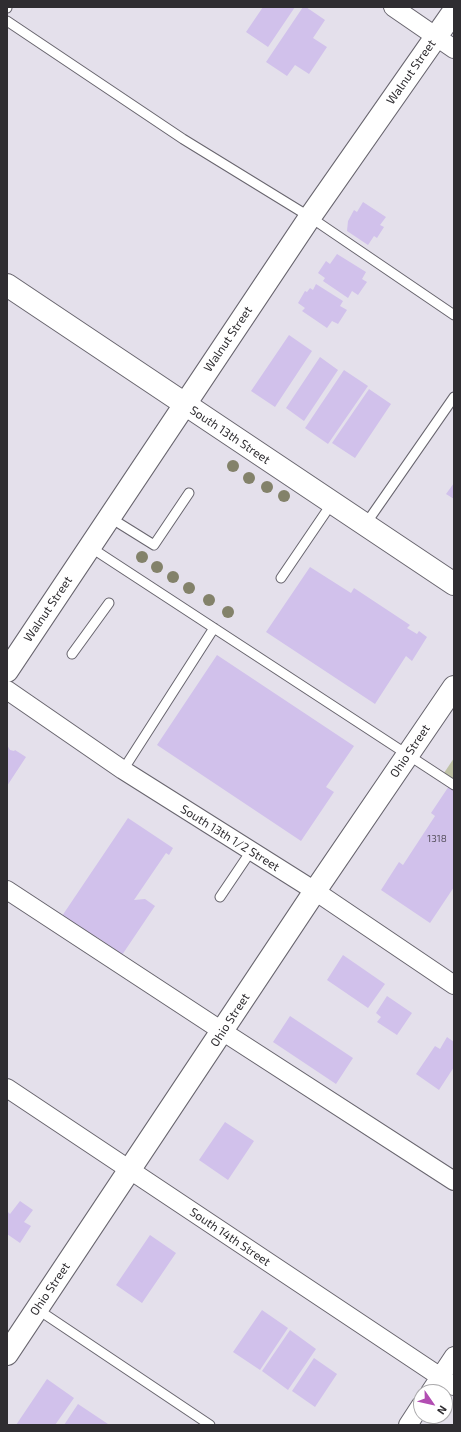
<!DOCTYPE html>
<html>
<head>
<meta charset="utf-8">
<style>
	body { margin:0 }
	#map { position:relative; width:461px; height:1432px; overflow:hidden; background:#e4e0eb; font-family:"Exo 2",sans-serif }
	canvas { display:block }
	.frame { position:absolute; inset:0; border:8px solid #2f2d31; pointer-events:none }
	.north { position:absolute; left:413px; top:1384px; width:40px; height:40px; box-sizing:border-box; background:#fff; border:1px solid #acabad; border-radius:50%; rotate:124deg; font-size:11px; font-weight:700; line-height:16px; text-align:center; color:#2f2d31 }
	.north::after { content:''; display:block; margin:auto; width:14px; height:18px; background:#b24db2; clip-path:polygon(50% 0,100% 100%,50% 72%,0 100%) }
</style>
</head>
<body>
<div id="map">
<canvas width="461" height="1432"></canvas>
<div class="frame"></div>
<div class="north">N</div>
</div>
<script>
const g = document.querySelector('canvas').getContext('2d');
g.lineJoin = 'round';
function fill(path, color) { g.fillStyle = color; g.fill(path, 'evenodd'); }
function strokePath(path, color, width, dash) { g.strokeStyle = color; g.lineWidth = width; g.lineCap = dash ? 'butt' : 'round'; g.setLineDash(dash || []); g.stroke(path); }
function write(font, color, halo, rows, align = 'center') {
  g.font = font + ' "Exo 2",sans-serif'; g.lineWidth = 4; g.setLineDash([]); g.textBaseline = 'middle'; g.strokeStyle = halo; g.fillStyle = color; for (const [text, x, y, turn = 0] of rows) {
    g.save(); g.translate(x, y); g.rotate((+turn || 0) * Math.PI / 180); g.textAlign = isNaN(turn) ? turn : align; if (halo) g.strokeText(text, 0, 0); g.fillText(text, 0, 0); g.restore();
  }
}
fill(new Path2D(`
	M454,758V779L444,773Z`), '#bfc2a6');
fill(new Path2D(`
	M263,7H295L268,47L246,32Z
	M303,7H306L325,20L313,38L327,47L309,74L295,65L287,76L266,62Z
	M363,202L386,217L380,225L384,227L377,238L374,236L368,245L347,231L348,221L354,210L357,212Z
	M337,254L366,272L362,279L367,282L358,295L352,291L348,298L323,281L325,278L318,273L326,261L330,264Z
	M316,284L343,301L340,306L347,310L338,324L332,321L327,328L302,311L305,308L298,303L305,291L307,292L310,288L313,290Z
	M289,335L312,351L275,407L251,391Z
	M320,357L338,370L304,421L286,408Z
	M344,370L368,386L328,444L305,428Z
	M369,389L391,404L355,458L332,443Z
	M454,483V499L446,494Z
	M310,567L351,593L354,588L410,625L407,628L417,634L419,631L427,637L412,661L406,656L375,704L266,632Z
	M217,655L354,746L326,787L334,792L301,841L157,745Z
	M7,745L10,750L14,751L15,750L26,757L7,786Z
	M449,786L454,789V887L430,923L381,890L399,862L403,865L435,816L431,813Z
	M128,818L173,848L169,855L166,853L134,900L145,899L155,906L122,955L97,937L94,941L60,919Z
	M343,955L385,984L368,1008L327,980Z
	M387,996L412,1013L397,1035L377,1022L381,1017L376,1013Z
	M290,1016L353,1058L336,1084L273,1042Z
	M447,1037L454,1042V1067L439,1090L416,1074L435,1046L440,1049Z
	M225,1122L254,1141L228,1180L199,1160Z
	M20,1201L33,1210L24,1222L31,1226L20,1243L7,1234V1211L10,1214Z
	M150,1235L176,1253L142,1303L116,1285Z
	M262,1310L288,1328L260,1370L233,1352Z
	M290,1330L316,1349L288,1390L262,1371Z
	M314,1358L337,1374L315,1407L292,1391Z
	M47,1379L74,1398L55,1425H16Z
	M78,1404L108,1424L107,1425H64Z`), '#d1c1eb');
const lane = new Path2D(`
	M7,8V7
	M7,21L183,139L310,217L454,315
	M109,517L154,545L189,493
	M365,525L454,397
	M90,547L454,785
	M281,578L332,503
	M72,654L109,603
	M123,770L214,628
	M220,897L251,851
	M37,1309L210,1425`);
const street = new Path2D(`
	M393,7L454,49
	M7,690L123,770L315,891L454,985
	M7,890L222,1031L454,1181
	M7,1088L454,1386
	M430,1392L454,1356
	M408,1425L421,1405`);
const secondary = new Path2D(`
	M7,285L454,584
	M7,671L310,217L454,11
	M7,1354L315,891L454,687`);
strokePath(lane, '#68656e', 11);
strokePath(street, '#68656e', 20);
strokePath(secondary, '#68656e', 24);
strokePath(lane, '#fff', 9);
strokePath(street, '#fff', 18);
strokePath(secondary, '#fff', 22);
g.fillStyle = '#83826a';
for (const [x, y] of [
	[233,466],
	[249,478],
	[267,487],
	[284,496],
	[142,557],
	[157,567],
	[173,577],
	[189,588],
	[209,600],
	[228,612]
]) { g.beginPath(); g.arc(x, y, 6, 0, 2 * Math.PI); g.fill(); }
write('10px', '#585260', null, [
	["1318",437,839]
]);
write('12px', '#2f2d31', '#fff', [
	["Walnut Street",411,72,-55],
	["Walnut Street",228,339,-56],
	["South 13th Street",230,435,34],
	["Walnut Street",48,609,-56],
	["Ohio Street",410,751,-56],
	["South 13th 1/2 Street",230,838,32],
	["Ohio Street",230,1020,-57],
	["South 14th Street",230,1237,34],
	["Ohio Street",50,1289,-56]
]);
</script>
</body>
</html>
